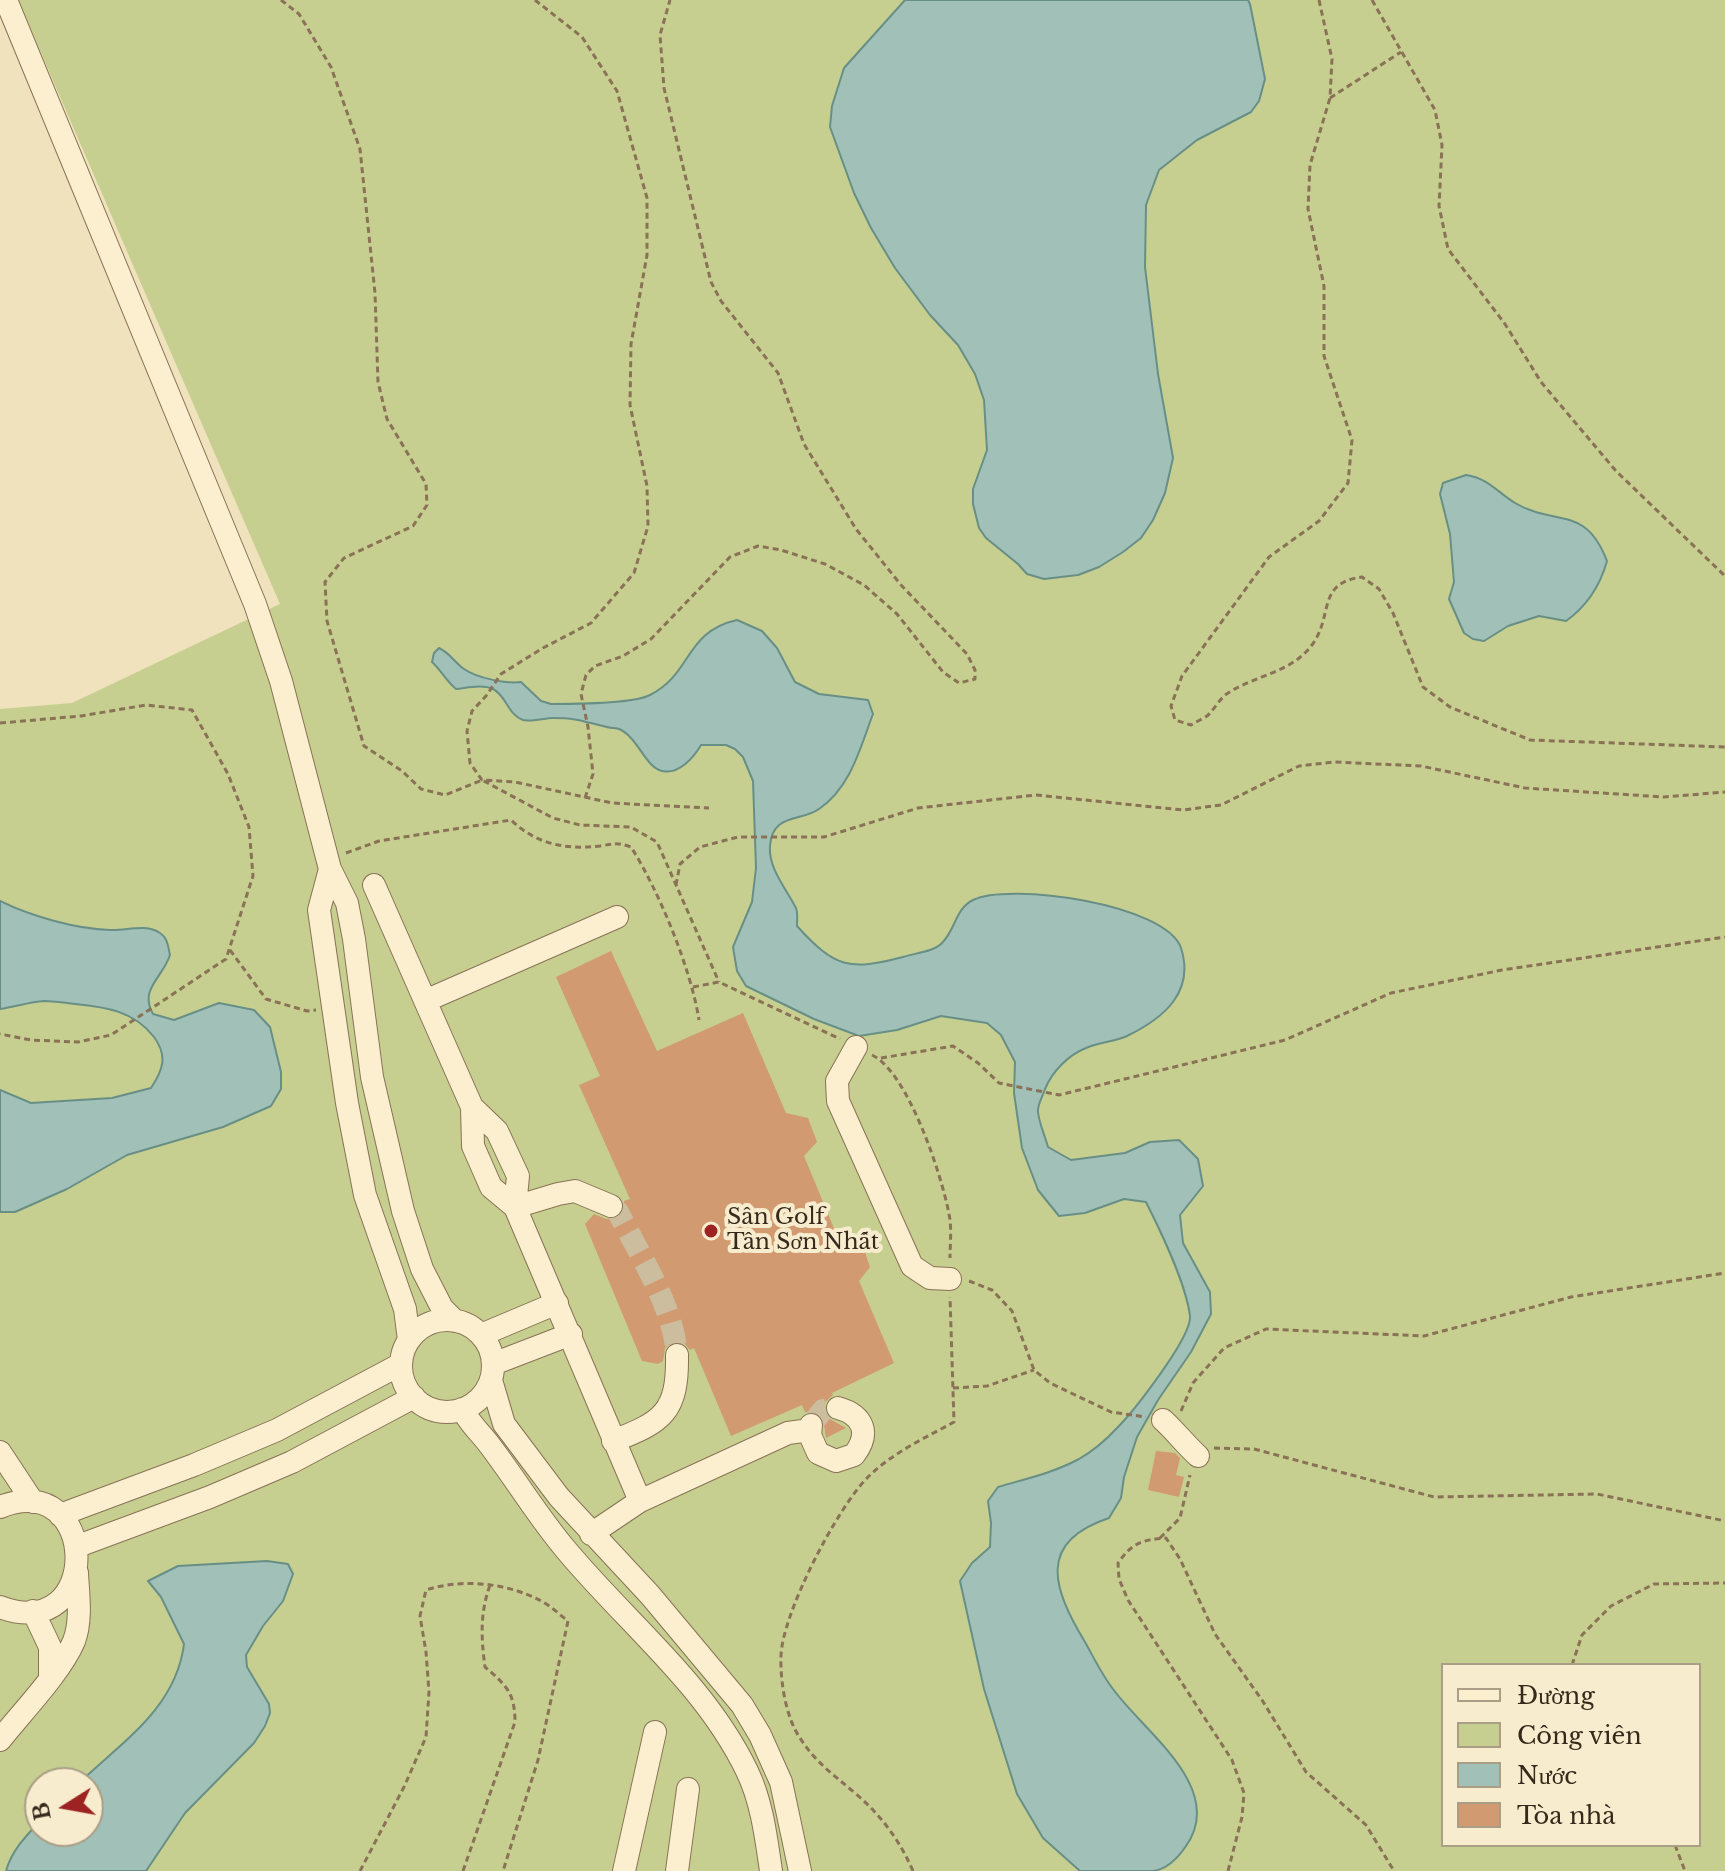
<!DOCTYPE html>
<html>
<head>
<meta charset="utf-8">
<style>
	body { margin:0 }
	#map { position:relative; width:1725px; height:1871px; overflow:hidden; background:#f0e2bd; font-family:"Libre Baskerville",serif }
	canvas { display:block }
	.legend { position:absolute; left:1441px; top:1663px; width:260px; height:184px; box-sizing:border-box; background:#f7eccd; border:2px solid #aa9e86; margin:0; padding:10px 14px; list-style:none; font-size:24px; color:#37291b }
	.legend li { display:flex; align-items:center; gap:16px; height:40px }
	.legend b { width:40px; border:2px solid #aa9e86 }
	.north { position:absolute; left:24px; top:1767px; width:80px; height:80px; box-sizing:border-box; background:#f7eccd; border:2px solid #aa9e86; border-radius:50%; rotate:259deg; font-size:22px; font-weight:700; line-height:32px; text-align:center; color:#37291b }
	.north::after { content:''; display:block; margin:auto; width:28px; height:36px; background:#9c2321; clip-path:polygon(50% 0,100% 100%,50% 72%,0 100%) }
</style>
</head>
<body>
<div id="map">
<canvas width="1725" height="1871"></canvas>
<ul class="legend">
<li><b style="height:10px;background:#fbefd0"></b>Đường</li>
<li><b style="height:22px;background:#c6cf90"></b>Công viên</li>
<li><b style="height:22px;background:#a1c1b8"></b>Nước</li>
<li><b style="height:22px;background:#d19a70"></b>Tòa nhà</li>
</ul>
<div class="north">B</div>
</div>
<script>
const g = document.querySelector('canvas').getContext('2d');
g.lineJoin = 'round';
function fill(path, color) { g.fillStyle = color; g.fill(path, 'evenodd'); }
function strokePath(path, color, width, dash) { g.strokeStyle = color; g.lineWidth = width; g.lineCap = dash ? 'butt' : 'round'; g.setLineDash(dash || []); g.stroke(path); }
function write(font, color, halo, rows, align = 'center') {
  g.font = font + ' "Libre Baskerville",serif'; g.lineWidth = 8; g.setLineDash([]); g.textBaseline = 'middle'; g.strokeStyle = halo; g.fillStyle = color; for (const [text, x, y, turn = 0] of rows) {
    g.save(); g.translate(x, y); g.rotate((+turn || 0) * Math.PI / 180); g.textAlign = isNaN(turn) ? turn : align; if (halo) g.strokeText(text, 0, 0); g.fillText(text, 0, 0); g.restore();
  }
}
fill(new Path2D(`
	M18,0H1725V1871H0V709L72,703L280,604ZM1443,1665H1699V1845H1443ZM40,1783H88V1831H40Z`), '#c6cf90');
const water = new Path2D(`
	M905,0H1248L1250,4L1265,79L1259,101L1251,112L1197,140L1159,170L1146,205L1145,267L1158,374L1173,458L1165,493L1153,520L1141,538L1123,552L1099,567L1078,575L1044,579L1027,574L1018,564L986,538L979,528L973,504V489L987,450L984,400L975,374L958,345L930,315L895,268L871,228L854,193L830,127L832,106L844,68Z
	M1466,475C1488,478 1497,492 1515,503C1556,527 1585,504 1607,561C1600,586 1587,606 1566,621L1539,616L1508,626L1484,641L1473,639L1464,633L1449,599L1454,582L1450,534L1440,494L1443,483Z
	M737,620L762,631L777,648L795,682L819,694L868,700L873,714C860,748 851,787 819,809C801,822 772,813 770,846C768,868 787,890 796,908C798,913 797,920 797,926C835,968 849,971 903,957C915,953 933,952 942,943C956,929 955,909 973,900C1009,882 1166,904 1181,948C1195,992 1164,1018 1127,1036C1114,1042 1099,1042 1086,1048C1068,1055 1052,1072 1045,1089C1043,1096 1037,1105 1038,1112C1039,1123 1045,1136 1048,1147L1071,1160L1125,1153L1150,1142L1179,1140L1198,1159L1203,1186L1180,1215L1183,1243L1210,1292L1211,1314L1191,1352L1158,1400L1137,1437L1124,1477L1121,1498L1109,1518C1036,1542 1053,1589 1085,1642C1094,1658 1102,1675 1113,1689C1143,1731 1227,1788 1186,1846C1178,1858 1168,1869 1153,1871C1130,1871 1104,1871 1080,1871L1043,1838L1017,1794L984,1689L960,1581L972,1563L990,1547L991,1523L988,1501L998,1487C1025,1479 1053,1473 1079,1459C1093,1451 1106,1440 1117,1428C1133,1412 1192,1337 1190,1316C1186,1283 1161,1232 1146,1202L1124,1199L1085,1213L1059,1216L1038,1190L1022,1148L1014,1093L1015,1062L1001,1035L987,1023L941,1016L897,1030L859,1036L814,1019L746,986L737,971L733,947L752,902L756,868L753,781L743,757L735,749L726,745H701C694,757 679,775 662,771C645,767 638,737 619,729C618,728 609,728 607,727C584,722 579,718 553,718C545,718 531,722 523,720C508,715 506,695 493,689C482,684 467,688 456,689C446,681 441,670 432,662L434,653L439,648C450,653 455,663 464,669C477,678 506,684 521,682L541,701L551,704C573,704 633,704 650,695C693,673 684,632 737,620Z
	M0,901C30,916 76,929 110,930C127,931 145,923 160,933C168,938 168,947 170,955C162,979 139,989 153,1014L174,1020L219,1003L254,1010L270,1027L281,1072V1089L271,1106L223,1127L127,1155L67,1189L15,1212H0V1090L31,1103L112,1098L151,1088C163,1070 168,1056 154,1037C134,1011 106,1007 75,1004C65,1003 54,1001 44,1001C29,1002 15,1007 0,1009Z
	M267,1561L288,1564L293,1574L283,1601L263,1626L246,1655L247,1667L269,1704L270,1713L265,1726L254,1743L185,1813L146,1871H6C12,1850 26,1836 40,1821V1831H88V1783H79C122,1742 176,1708 184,1644L161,1597L148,1581L178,1566Z`);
fill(water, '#a1c1b8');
strokePath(water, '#688f86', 2);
fill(new Path2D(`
	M611,951L657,1051L743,1013L786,1113L808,1118L817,1142L804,1156L838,1238L861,1241L870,1267L859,1281L894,1363L832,1393L833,1395L825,1402L824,1411L828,1418L846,1428L826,1438L823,1419L813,1411L805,1412L802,1405L731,1436L694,1348L690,1350L684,1343L671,1342L665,1348L663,1361L658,1364L642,1361L585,1224L594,1214L606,1219L619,1218L624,1211V1201L630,1199L579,1085L600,1076L556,977Z
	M1156,1451L1175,1453L1180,1458L1176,1475L1184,1477L1179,1497L1148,1490Z`), '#d19a70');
strokePath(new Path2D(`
	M611,1206L618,1212C640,1256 673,1305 677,1355
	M811,1425L823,1410L838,1408`), '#cbbd9d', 22, [22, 11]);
const minor = new Path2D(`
	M6,0L255,604L281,681L330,869L347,903L354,939L372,1077L403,1211L422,1269L442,1308L455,1321
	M330,869L319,910L347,1103L365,1195L405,1309L409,1340
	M374,885L472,1107L473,1146L491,1187L515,1207L640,1501
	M425,1001L617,917
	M856,1047L837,1081L838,1101L912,1266L930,1278L950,1279
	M472,1107L497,1131L518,1176L515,1207
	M515,1207L558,1194L575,1191L611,1206
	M401 1366a46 46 0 1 1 92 0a46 46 0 1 1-92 0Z
	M481,1335L557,1303
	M493,1364L571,1334
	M491,1380L504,1424L559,1497L650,1595L742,1705L760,1735L781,1782L800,1871
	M462,1409C470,1424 478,1430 488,1443C515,1478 538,1517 567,1551C628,1624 705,1684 747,1771C762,1802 766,1837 771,1871
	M1163,1420C1176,1432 1185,1444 1198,1456
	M811,1425L810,1435L818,1453L836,1461L854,1455C871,1433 863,1415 838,1408
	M613,1441C663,1422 678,1412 677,1355
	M0,1452L33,1502
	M0,1507C100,1467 104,1646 0,1607
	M60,1515L194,1465L277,1430L401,1364
	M591,1534L640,1501L788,1433L810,1430
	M78,1546L210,1497L292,1462L414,1397
	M33,1611L50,1647V1677
	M0,1740C22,1712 61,1672 74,1641C82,1620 78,1594 77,1573
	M624,1871L655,1732
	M677,1871L688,1789`);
strokePath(minor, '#897255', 24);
strokePath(new Path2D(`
	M281,0L299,14L331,67L360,149L375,293L378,382L387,419L426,484L427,505L413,526L344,558L325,582L327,621L364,746L402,771L421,789L445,795L482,780L553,818L580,825L631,827L657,842L719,982
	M535,0L582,37L617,91L647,198V255L631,344L630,405L647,486L648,526L634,573L591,623L543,648L501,674L486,696L472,711L467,731L470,763L482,780L515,782L612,803L709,808
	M1319,0L1332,59L1330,98L1310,165L1308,209L1324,286V356L1352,440L1348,483L1319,521L1269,557L1182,676L1171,706L1175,720L1191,725C1196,722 1202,719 1207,716C1215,709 1219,699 1228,693C1256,675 1291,673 1312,645C1334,615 1316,583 1362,577L1379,589L1393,613L1423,687L1450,707L1530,740L1725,747
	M1372,0L1435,110L1442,145L1439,206L1448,249L1505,324L1541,382L1616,471L1725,576
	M1330,98L1401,52
	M0,723L81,716L146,705L192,710L228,774L249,827L253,876L226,959L111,1035L78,1042L31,1040L0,1034
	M585,798L593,774L588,727L581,694L586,675L595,666L623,656L651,639L730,557L758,546L781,550L825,564L864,585L897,614L943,672L959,683L975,679V670L967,654L901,585L856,529L804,444L778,373L721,301L711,282L664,88L660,35L670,0
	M346,853L379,841L511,820C536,844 565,850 600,846C613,844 618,842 631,847C659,891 691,969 699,1020
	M676,885L680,864L700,847L738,837H824L918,808L1036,795L1183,810L1221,805L1299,766L1334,762L1421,766L1525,788L1664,797L1725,792
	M230,950L266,999L307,1011L316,1010
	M693,987L719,982L840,1039
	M872,1055C908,1072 942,1176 949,1214C952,1228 950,1244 950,1258
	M881,1058L953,1046L978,1063L999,1083L1059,1095L1285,1040L1391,993L1502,970L1725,937
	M969,1281L992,1290L1012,1311L1034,1370L1050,1383L1111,1412L1146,1417
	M953,1388L987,1386L1034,1370
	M1181,1411L1193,1383L1224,1348L1266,1329L1424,1336L1571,1297L1725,1273
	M1214,1448L1254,1449L1434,1497L1597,1494L1725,1521
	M1160,1538L1180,1518L1190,1475
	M1572,1665L1582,1635L1611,1606L1654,1584L1725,1583
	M1675,1845L1685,1871
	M360,1871L404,1787L426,1737L429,1692L426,1652L420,1616L426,1590C463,1578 509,1583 543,1602C552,1607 560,1615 568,1621L538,1760L503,1871
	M463,1871L515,1722C515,1693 506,1685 485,1667C481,1637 480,1613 490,1585
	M913,1871C900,1841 881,1815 856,1794C834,1775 816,1763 800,1738C786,1718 780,1681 781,1656C782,1614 837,1508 868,1477C892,1453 925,1438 954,1422L950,1297
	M1228,1871L1242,1817L1244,1793L1232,1760L1128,1600L1119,1579L1118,1563C1132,1543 1141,1540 1166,1538L1180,1559L1215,1634L1262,1700L1306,1772L1366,1825L1394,1871`), '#897255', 3, [6, 4]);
strokePath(minor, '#fbefd0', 22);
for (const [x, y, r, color] of [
	[711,1231,8,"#9c2321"]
]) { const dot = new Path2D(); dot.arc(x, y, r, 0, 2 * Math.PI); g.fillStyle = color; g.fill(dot); strokePath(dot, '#f7eccd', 3); }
write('22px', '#37291b', '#f7eccd', [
	["Sân Golf",727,1218],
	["Tân Sơn Nhất",727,1243]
], 'left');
</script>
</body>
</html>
